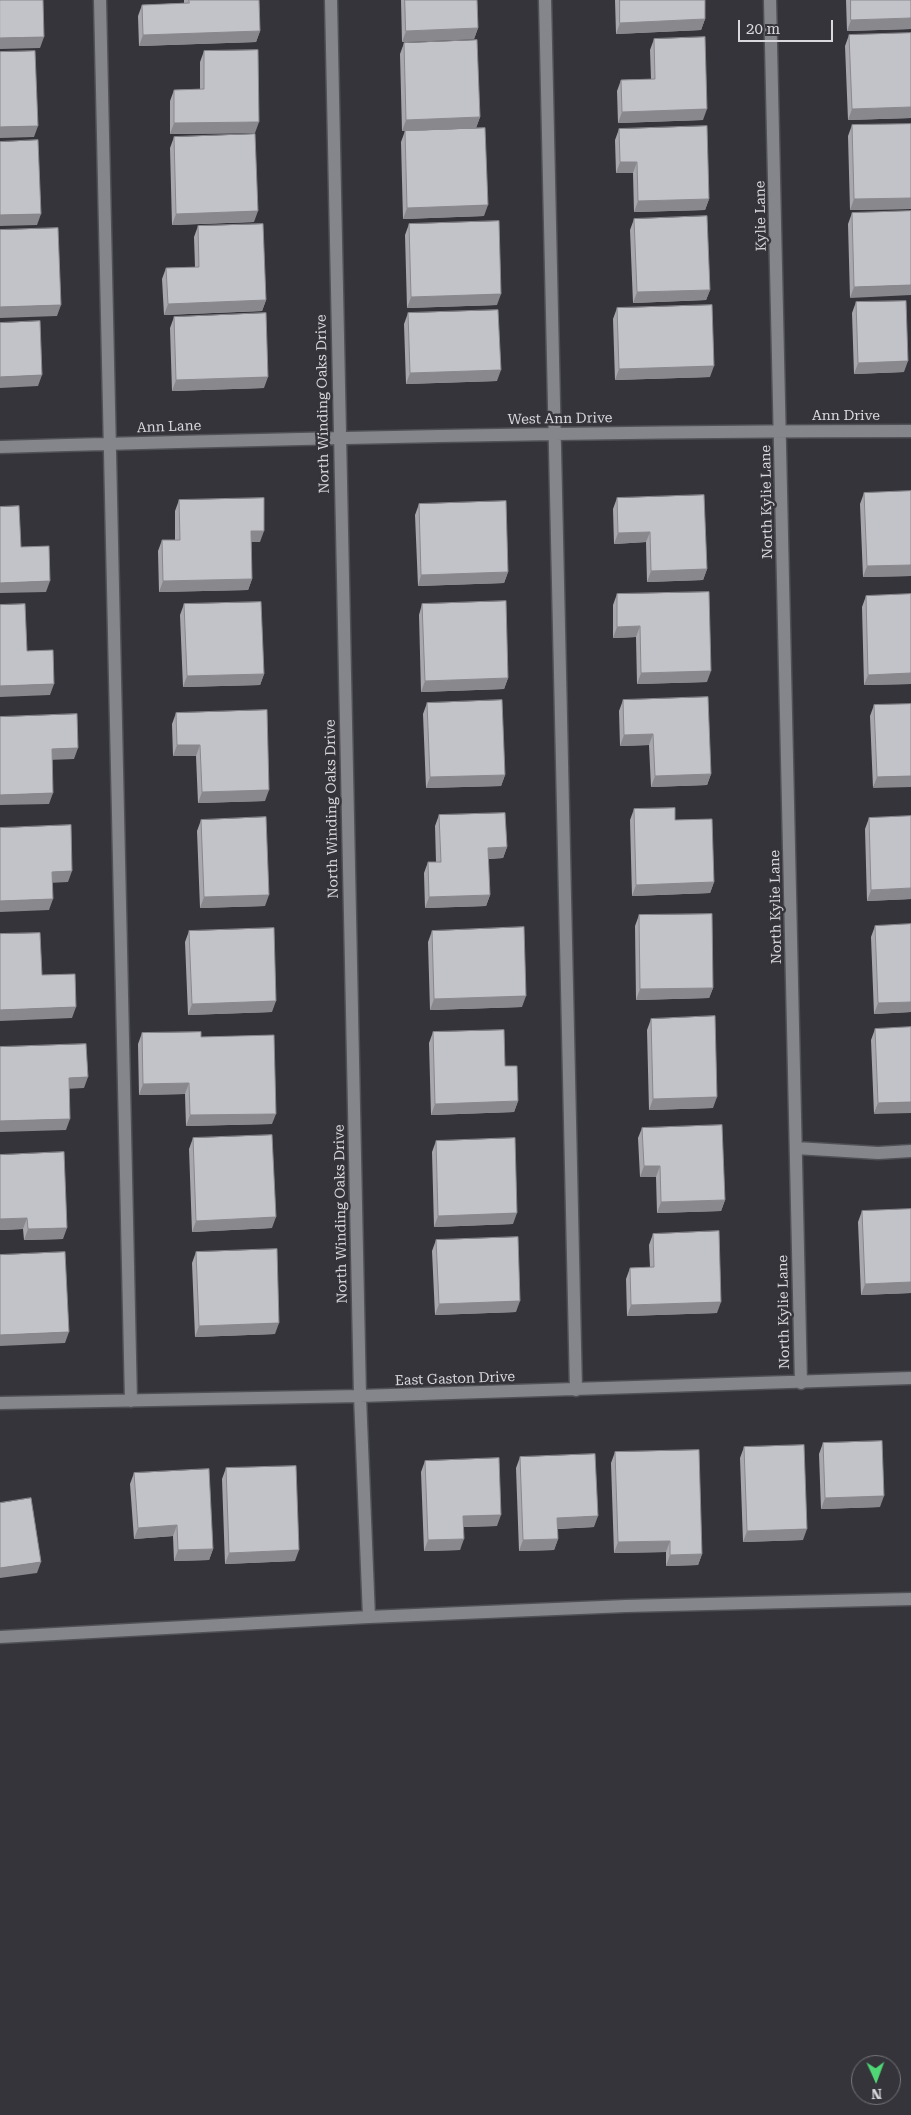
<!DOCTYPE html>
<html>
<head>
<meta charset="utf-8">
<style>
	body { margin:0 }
	#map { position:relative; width:911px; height:2115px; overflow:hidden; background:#34343a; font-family:"Roboto Serif",serif }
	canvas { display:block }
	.north { position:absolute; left:851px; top:2055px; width:50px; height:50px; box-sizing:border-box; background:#34343a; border:1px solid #76767b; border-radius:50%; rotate:178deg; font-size:14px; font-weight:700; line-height:20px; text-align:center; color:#d9d9dd }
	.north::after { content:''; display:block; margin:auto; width:18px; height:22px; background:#4fd675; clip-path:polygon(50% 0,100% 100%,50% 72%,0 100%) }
	.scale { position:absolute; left:738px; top:20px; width:95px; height:22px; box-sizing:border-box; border:2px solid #d9d9dd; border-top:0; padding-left:6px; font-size:15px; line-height:18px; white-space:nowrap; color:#d9d9dd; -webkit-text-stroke:4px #34343a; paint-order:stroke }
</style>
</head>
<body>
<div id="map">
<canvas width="911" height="2115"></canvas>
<div class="north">N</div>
<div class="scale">20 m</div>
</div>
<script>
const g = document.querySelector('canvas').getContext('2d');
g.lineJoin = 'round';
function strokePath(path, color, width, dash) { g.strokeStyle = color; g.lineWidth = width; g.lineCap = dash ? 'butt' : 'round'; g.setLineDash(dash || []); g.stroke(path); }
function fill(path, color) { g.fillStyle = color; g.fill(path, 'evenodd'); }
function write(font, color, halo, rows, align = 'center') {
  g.font = font + ' "Roboto Serif",serif'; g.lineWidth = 5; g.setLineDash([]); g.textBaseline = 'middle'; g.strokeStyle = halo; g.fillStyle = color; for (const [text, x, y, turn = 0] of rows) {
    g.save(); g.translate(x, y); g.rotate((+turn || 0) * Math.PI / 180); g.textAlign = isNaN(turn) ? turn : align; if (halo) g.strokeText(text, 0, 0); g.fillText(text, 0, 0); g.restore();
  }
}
const minor = new Path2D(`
	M100,0L131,1401
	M331,0L360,1396L369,1617
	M545,0L576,1390
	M770,0L801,1383
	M0,447C304,438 607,431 911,431
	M796,1148L878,1153L911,1151
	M0,1403L360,1396L911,1378
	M0,1637L369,1617L626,1606L911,1599`);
strokePath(minor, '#505156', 15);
strokePath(minor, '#85858c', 12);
fill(new Path2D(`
	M184,0H259L260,31L256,42L139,46L138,16L142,5L184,3Z
	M401,0H477L478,28L474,39L402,42Z
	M615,0H705V19L701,30L616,34Z
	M846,0H911V29L847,31Z
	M911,33V118L848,120L845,46L849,35Z
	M654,39L703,120L618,123L617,91L621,80L651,79L650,50Z
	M404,43L480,117L476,128L402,131L400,54Z
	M204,51L255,133L170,134V101L174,90L200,89V62Z
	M911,124V209L850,210L848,136L852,125Z
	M619,129L709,199L705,210L634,212L633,173H616L615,140Z
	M405,131L484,216L403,219L401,142Z
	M174,137L254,222L172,225L170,148Z
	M911,211L850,298L848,224L852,213Z
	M634,219L710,290L706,300L633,303L630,230Z
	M409,224L497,305L407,308L405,235Z
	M198,226L266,300L262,311L164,315L162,279L166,268L195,267L194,237Z
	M856,302L904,372L854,374L852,313Z
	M617,308L710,377L615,380L613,319Z
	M408,313L497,381L406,384L404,324Z
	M174,317L264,388L172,391L170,328Z
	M911,491V576L863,577L860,504L864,493Z
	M617,498L707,569L703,580L647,582L646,542L614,544L613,509Z
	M179,500L260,542H251L252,579L248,590L159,592L158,551L162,540H175V511Z
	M419,504L508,572L504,583L418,586L415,515Z
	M617,594L707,682L637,684L636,637L613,638V605Z
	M911,594V684L864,685L862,607L866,596Z
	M184,604L264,674L260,685L183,687L180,615Z
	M422,604L508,678L504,689L421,692L419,615Z
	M623,700L711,774L707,785L651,787L649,745L620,746L619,711Z
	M427,703L505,775L501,786L426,788L423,714Z
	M911,704L873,788L870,716L874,705Z
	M176,713L265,801L198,803L196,756H173L172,724Z
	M634,809L675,820L714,882L710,893L632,896L630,820Z
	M439,815L507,847L503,858L488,859L490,895L486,906L425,908L424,873L428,862H436L435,826Z
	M911,816V899L867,901L865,829L869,818Z
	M201,820L265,906L200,908L197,831Z
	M639,915L713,988L709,998L636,1000L635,926Z
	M911,924V1012L874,1014L871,937L875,926Z
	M189,931L272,1012L188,1015L185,942Z
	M432,931L522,1007L430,1010L428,942Z
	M651,1019L713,1108L649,1110L647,1030Z
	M911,1027L874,1114L871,1040L875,1029Z
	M433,1032L505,1066L518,1101L514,1112L431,1115L429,1043Z
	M142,1033L201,1037L272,1124L186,1126L185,1094L139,1095L138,1044Z
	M642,1128L725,1200L721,1211L657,1213L656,1177H640L638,1138Z
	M193,1138L272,1228L192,1232L189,1149Z
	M436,1141L513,1224L434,1227L432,1152Z
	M0,1155L63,1239L24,1240L23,1229L0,1230Z
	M911,1209V1293L861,1295L858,1222L862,1211Z
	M653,1234L717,1313L627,1316L626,1279L630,1268L650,1267L649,1245Z
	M436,1240L516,1312L435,1315L432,1251Z
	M196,1252L275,1334L195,1337L192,1263Z
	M823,1443L880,1507L821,1509L819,1454Z
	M744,1447L803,1540L743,1542L740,1458Z
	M615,1452L702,1554L698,1565L666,1566V1552L614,1553L611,1463Z
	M520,1457L594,1527L558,1529V1539L554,1550L519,1551L516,1468Z
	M425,1461L497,1526L463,1527L460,1550L424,1551L421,1472Z
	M226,1468L295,1561L225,1564L222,1479Z
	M134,1473L213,1549L209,1560L174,1561L173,1536L134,1539L130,1484Z`), '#a7a7ad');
fill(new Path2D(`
	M911,18V29L847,31L851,20Z
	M705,19L701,30L616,34L620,23Z
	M478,28L474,39L402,42L406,31Z
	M260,31L256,42L139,46L143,35Z
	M44,37L40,48L0,49V38Z
	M911,107V118L848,120L852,109Z
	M707,109L703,120L618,123L622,112Z
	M480,117L476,128L402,131L406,120Z
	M259,122L255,133L170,134L174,123Z
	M38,126L34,137L0,138V127Z
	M620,162H637L633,173H616Z
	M911,198V209L850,210L854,199Z
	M709,199L705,210L634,212L638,201Z
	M488,205L484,216L403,219L407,208Z
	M258,211L254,222L172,225L176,214Z
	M41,214L37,225L0,226V215Z
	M911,285V295L850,298L854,287Z
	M710,290L706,300L633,303L637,292Z
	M501,294L497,305L407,308L411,297Z
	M266,300L262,311L164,315L168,304Z
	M61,305L57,316L0,318V307Z
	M908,361L904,372L854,374L858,363Z
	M714,366L710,377L615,380L619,369Z
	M501,370L497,381L406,384L410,373Z
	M42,375L38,386L0,388V377Z
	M268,377L264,388L172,391L176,380Z
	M251,531H264L260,542H247Z
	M650,532L646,542L614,544L618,533Z
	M911,565V576L863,577L867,566Z
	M707,569L703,580L647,582L651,571Z
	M508,572L504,583L418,586L421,575Z
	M252,579L248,590L159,592L163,581Z
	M50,581L46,592L0,593V583Z
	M640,626L636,637L613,638L617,627Z
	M711,671L707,682L637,684L641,673Z
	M911,673V684L864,685L868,675Z
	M264,674L260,685L183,687L187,676Z
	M508,678L504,689L421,692L425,681Z
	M54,684L50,695L0,697V686Z
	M653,734L649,745L620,746L624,735Z
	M177,745H200L196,756H173Z
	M78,748L74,759L48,760L52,749Z
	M711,774L707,785L651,787L655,776Z
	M505,775L501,786L426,788L430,777Z
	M911,776V787L873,788L877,777Z
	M269,790L265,801L198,803L202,792Z
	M53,793L49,804L0,805V795Z
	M507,847L503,858L484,859L488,848Z
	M72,871L68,882L48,883L52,872Z
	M714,882L710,893L632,896L636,885Z
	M911,888V899L867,901L871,890Z
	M269,895L265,906L200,908L204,897Z
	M490,895L486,906L425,908L429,897Z
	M53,899L49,910L0,912V901Z
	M713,988L709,998L636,1000L640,989Z
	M526,996L522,1007L430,1010L434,999Z
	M276,1001L272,1012L188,1015L192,1004Z
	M911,1002V1012L874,1014L878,1003Z
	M76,1007L72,1018L0,1021V1010Z
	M88,1077L84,1088L65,1089L69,1078Z
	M189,1083L185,1094L139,1095L143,1084Z
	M717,1097L713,1108L649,1110L653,1099Z
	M518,1101L514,1112L431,1115L435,1104Z
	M911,1102V1113L874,1114L878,1103Z
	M276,1114L272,1124L186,1126L190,1115Z
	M70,1119L66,1130L0,1132V1121Z
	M644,1166H660L656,1177H640Z
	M725,1200L721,1211L657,1213L661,1202Z
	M517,1213L513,1224L434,1227L438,1216Z
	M276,1217L272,1228L192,1232L196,1221Z
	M27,1218L23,1229L0,1230V1219Z
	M67,1228L63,1239L24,1240L28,1229Z
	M911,1282V1293L861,1295L865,1284Z
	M520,1301L516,1312L435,1315L439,1304Z
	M721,1302L717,1313L627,1316L631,1305Z
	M279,1323L275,1334L195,1337L199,1326Z
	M69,1332L65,1343L0,1346V1335Z
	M884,1496L880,1507L821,1509L825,1498Z
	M501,1515L497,1526L459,1527L463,1516Z
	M598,1516L594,1527L553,1529L557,1518Z
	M177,1525L173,1536L134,1539L138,1528Z
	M807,1529L803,1540L743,1542L747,1531Z
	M464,1539L460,1550L424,1551L428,1540Z
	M558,1539L554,1550L519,1551L523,1540Z
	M670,1541L666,1552L614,1553L618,1542Z
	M213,1549L209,1560L174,1561L178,1550Z
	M299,1550L295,1561L225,1564L229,1553Z
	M702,1554L698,1565L666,1566L670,1555Z
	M41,1562L37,1573L0,1578V1568Z`), '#88888d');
const building = new Path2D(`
	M0,0H43L44,37L0,38Z
	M189,0H259L260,31L143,35L142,5L189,3Z
	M405,0H477L478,28L406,31Z
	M620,0H705V19L620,23Z
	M851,0H911V18L851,20Z
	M911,33V107L852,109L849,35Z
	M705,37L707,109L622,112L621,80L655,79L654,39Z
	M477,40L480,117L406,120L404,43Z
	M258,50L259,122L174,123V90L204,89V51Z
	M35,51L38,126L0,127V52Z
	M911,124V198L854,199L852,125Z
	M707,126L709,199L638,201L637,162H620L619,129Z
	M485,128L488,205L407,208L405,131Z
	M255,134L258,211L176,214L174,137Z
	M38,140L41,214L0,215V142Z
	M911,211V285L854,287L852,213Z
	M707,216L710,290L637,292L634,219Z
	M499,221L501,294L411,297L409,224Z
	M263,224L266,300L168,304L166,268L199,267L198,226Z
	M58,228L61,305L0,307V230Z
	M906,301L908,361L858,363L856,302Z
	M712,305L714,366L619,369L617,308Z
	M498,310L501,370L410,373L408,313Z
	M266,313L268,377L176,380L174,317Z
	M40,321L42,375L0,377V323Z
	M911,491V565L867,566L864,493Z
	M704,495L707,569L651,571L650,532L618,533L617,498Z
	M264,498V531H251L252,579L163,581L162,540H180L179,500Z
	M506,501L508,572L421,575L419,504Z
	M19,506L21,547L49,546L50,581L0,583V507Z
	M709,592L711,671L641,673L640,626L617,627V594Z
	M911,594V673L868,675L866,596Z
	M506,601L508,678L425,681L422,604Z
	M261,602L264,674L187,676L184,604Z
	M25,604L27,651L53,650L54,684L0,686V605Z
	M708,697L711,774L655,776L653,734L624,735L623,700Z
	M502,700L505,775L430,777L427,703Z
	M911,704V776L877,777L874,705Z
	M267,710L269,790L202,792L200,745H177L176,713Z
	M77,714L78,748L52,749L53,793L0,795V717Z
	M675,808V820L712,819L714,882L636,885L634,809Z
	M505,813L507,847L488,848L490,895L429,897L428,862H441L439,815Z
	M911,816V888L871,890L869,818Z
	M266,817L269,895L204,897L201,820Z
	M71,825L72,871L52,872L53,899L0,901V828Z
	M712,914L713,988L640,989L639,915Z
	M911,924V1002L878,1003L875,926Z
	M524,927L526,996L434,999L432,931Z
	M274,928L276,1001L192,1004L189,931Z
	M40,933L42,975L75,974L76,1007L0,1010V934Z
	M715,1016L717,1097L653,1099L651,1019Z
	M911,1027V1102L878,1103L875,1029Z
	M504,1030L505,1066H517L518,1101L435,1104L433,1032Z
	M201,1032V1037L274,1035L276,1114L190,1115L189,1083L143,1084L142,1033Z
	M86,1044L88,1077L69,1078L70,1119L0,1121V1047Z
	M722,1125L725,1200L661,1202L660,1166H644L642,1128Z
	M272,1135L276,1217L196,1221L193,1138Z
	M515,1138L517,1213L438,1216L436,1141Z
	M64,1152L67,1228L28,1229L27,1218L0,1219V1155Z
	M911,1209V1282L865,1284L862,1211Z
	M719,1231L721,1302L631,1305L630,1268L654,1267L653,1234Z
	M518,1237L520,1301L439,1304L436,1240Z
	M277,1249L279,1323L199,1326L196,1252Z
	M65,1252L69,1332L0,1335V1255Z
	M882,1441L884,1496L825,1498L823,1443Z
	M804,1445L807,1529L747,1531L744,1447Z
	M699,1450L702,1554L670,1555V1541L618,1542L615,1452Z
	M595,1454L598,1516L557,1518L558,1539L523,1540L520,1457Z
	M499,1458L501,1515L463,1516L464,1539L428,1540L425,1461Z
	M296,1466L299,1550L229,1553L226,1468Z
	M209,1469L213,1549L178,1550L177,1525L138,1528L134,1473Z
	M31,1498L41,1562L0,1568V1503Z`);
fill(building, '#c2c2c9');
strokePath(building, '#88888d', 1);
write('14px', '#d9d9dd', '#34343a', [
	["Kylie Lane",761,216,-91],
	["North Winding Oaks Drive",323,404,-91],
	["Ann Drive",846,416],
	["West Ann Drive",560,419,-1],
	["Ann Lane",169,427,-2],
	["North Kylie Lane",767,502,-91],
	["North Winding Oaks Drive",332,809,-91],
	["North Kylie Lane",776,907,-91],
	["North Winding Oaks Drive",341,1214,-91],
	["North Kylie Lane",784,1312,-91],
	["East Gaston Drive",455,1379,-2]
]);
</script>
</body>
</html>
